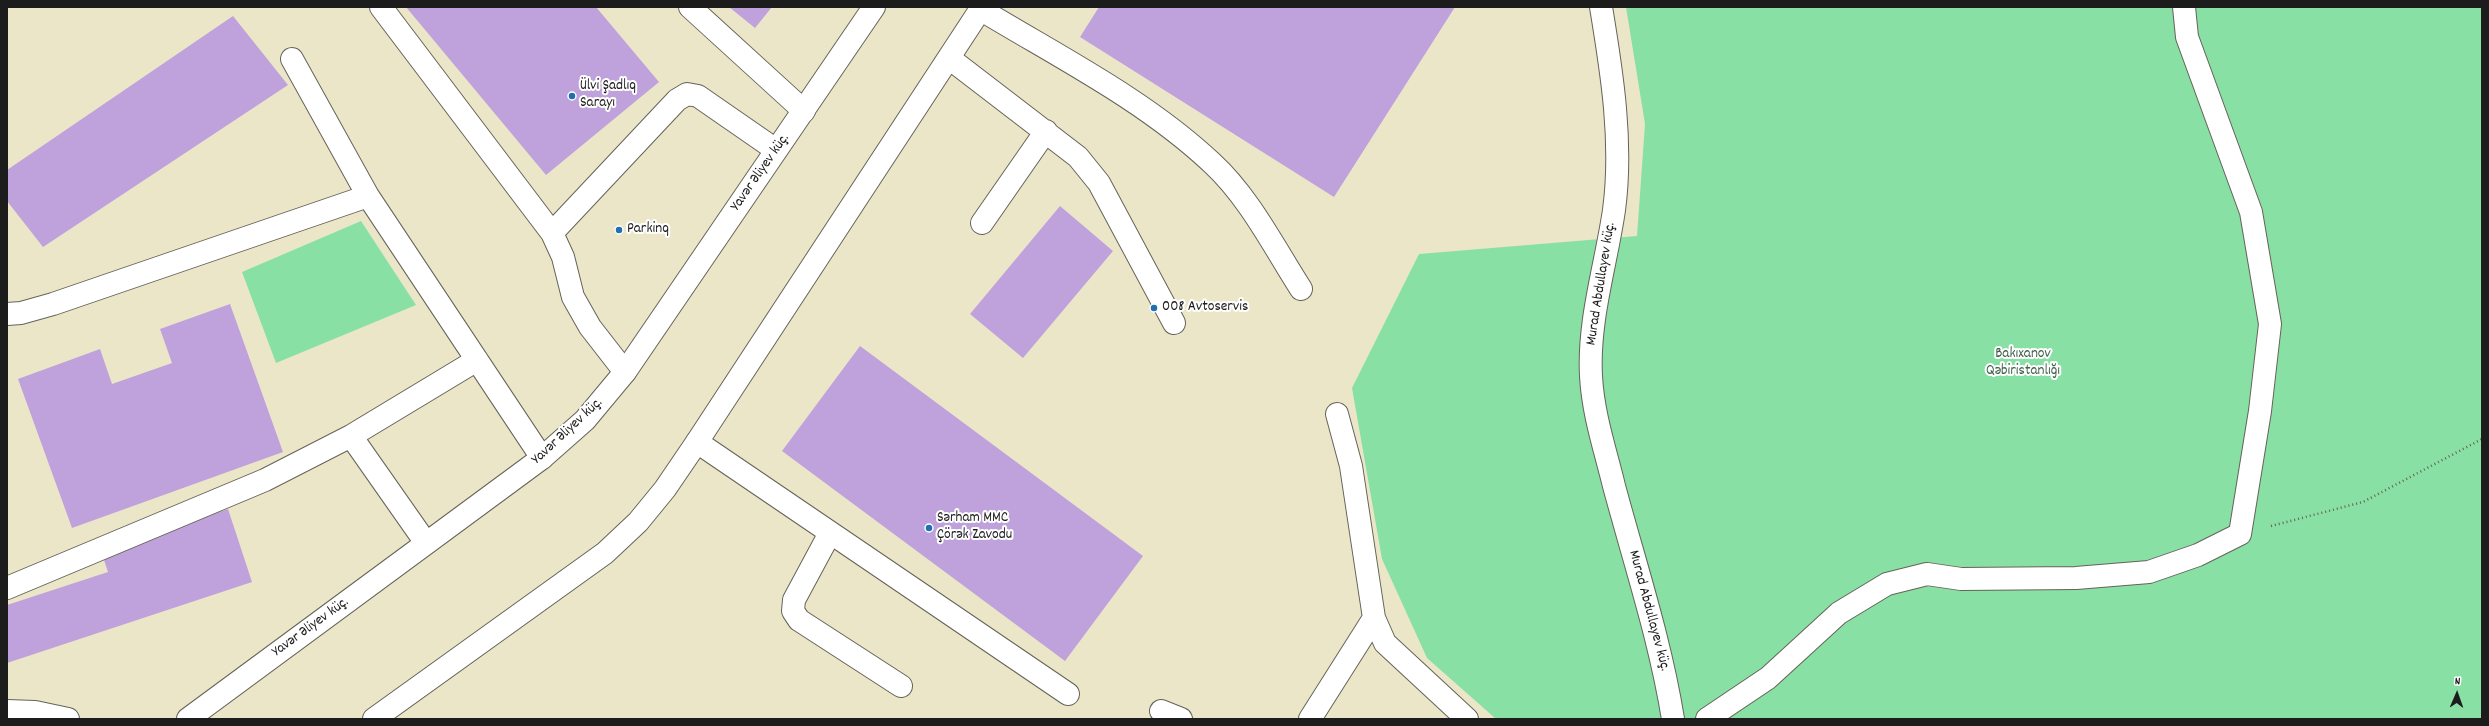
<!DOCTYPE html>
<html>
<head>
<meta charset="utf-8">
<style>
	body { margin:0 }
	#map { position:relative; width:2489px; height:726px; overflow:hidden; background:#ece6c9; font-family:Dekko,sans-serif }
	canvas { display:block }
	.frame { position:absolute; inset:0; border:8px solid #1c1c1c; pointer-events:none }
	.north { position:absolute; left:2437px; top:674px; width:40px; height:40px; -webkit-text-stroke:3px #fff; paint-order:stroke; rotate:2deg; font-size:11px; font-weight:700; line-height:16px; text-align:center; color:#1c1c1c }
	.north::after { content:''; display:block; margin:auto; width:14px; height:18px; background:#1c1c1c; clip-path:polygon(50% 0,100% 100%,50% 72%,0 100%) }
</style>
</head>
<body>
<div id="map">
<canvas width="2489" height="726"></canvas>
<div class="frame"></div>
<div class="north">N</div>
</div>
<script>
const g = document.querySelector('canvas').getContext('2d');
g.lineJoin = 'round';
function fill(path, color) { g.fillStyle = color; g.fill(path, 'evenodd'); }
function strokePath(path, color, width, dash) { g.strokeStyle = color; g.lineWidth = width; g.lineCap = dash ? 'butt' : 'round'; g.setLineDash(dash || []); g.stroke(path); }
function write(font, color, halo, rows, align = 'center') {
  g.font = font + ' Dekko,sans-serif'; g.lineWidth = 4; g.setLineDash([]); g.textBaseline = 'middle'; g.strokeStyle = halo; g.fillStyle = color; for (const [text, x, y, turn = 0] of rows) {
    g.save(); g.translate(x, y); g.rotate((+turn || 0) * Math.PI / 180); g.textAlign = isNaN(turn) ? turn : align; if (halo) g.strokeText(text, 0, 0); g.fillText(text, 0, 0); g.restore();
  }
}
fill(new Path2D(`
	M1626,7H2482V719H1496L1427,658L1382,559L1352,388L1419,254L1637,236L1645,124Z
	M361,221L416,305L276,363L242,272Z`), '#88e0a5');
fill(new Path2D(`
	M406,7H596L659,82L546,175Z
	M729,7H772L755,28Z
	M1099,7H1455L1334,197L1080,37Z
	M233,16L288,85L43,247L7,201V170Z
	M1060,206L1113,251L1023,358L970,314Z
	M230,304L283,452L72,528L18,379L100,349L112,384L172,363L160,329Z
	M860,346L1143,556L1065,661L782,451Z
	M228,509L252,582L7,663V605L108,572L101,551Z`), '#bfa1dc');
const minor = new Path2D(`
	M381,7L552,233L563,257L573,297L590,327L625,372
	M690,7L804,111
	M1601,7C1612,73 1623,143 1614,210C1606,265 1588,320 1591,376C1593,414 1605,449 1614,486C1635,564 1660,639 1673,719
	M980,9C1059,57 1145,100 1212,163C1249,197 1274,247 1301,289
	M949,58L1078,157L1099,183L1174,323
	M292,59L368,196
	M982,223L1046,131
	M552,233L677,100L687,94L698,96L776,150
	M7,314L21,313L53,304L368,196L542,458
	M1337,414L1351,466L1374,618L1385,643L1467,719
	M351,436L426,543
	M697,442L1068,694
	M830,533L794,600L793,611L799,620L901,686
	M7,588L265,480L351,436L477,360
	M7,711L35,712L68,719
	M1161,711L1181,719
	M1310,719L1374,618
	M1707,719L1768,678L1839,613L1887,584L1927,574L1961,579L2076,578L2149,572L2198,555L2240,534L2260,411L2270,324L2251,212L2187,37L2184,7`);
const major = new Path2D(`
	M188,719L542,458L585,420L625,372L874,7
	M374,719L605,553L638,522L665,489L697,442L982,7`);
strokePath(minor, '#656359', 24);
strokePath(major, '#656359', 24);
strokePath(new Path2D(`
	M2271,526L2363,502L2482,439`), '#656359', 2.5, [1, 3]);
strokePath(minor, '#fff', 22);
strokePath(major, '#fff', 22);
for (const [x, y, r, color] of [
	[572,96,4,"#1f6fb2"],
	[619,230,4,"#1f6fb2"],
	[1154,308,4,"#1f6fb2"],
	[929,528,4,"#1f6fb2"]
]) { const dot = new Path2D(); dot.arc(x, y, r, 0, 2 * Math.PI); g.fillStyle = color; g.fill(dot); strokePath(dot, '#fff', 1.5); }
write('15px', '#1c1c1c', '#fff', [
	["Ülvi Şadlıq",580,87],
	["Sarayı",580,104],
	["Parkinq",627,230],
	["008 Avtoservis",1162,308],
	["Sərham MMC",937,519],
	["Çörək Zavodu",937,536]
], 'left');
write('15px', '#1c1c1c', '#fff', [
	["Yavər Əliyev küç.",761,173,-55],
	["Murad Abdullayev küç.",1602,284,-81],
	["Yavər Əliyev küç.",568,432,-43],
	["Murad Abdullayev küç.",1648,611,75],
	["Yavər Əliyev küç.",311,628,-36]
]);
write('15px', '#42614c', '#fff', [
	["Bakıxanov",2023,355],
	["Qəbiristanlığı",2023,372]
]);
</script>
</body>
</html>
